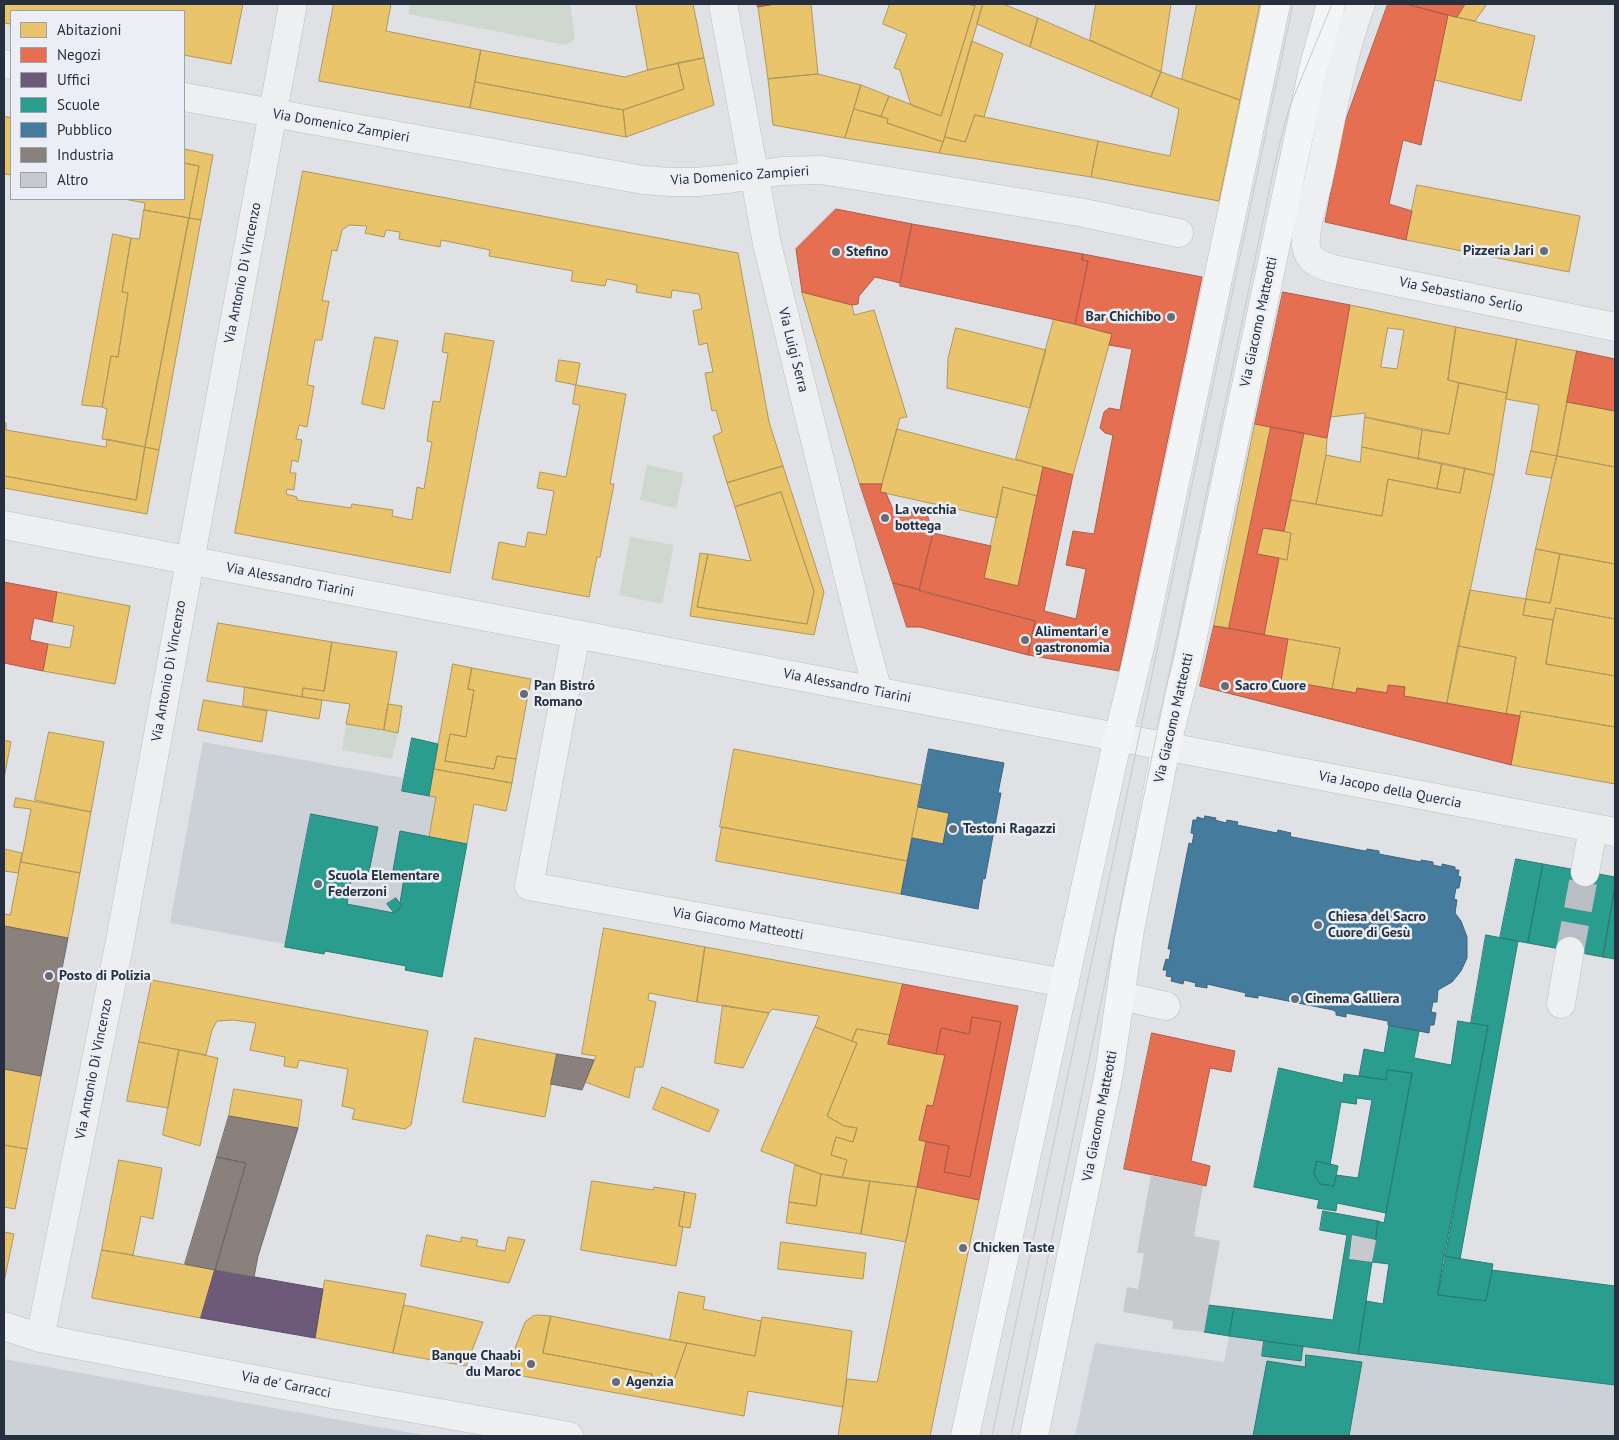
<!DOCTYPE html>
<html>
<head>
<meta charset="utf-8">
<style>
	body { margin:0 }
	#map { position:relative; width:1619px; height:1440px; overflow:hidden; background:#dfe1e4; font-family:"PT Sans",sans-serif }
	canvas { display:block }
	.frame { position:absolute; inset:0; border:5px solid #252f3e; pointer-events:none }
	.legend { position:absolute; left:10px; top:10px; width:175px; height:190px; box-sizing:border-box; background:#ebeff5; border:1px solid #9ca2ac; margin:0; padding:6px 9px; list-style:none; font-size:15px; color:#252f3e }
	.legend li { display:flex; align-items:center; gap:10px; height:25px }
	.legend b { width:25px; border:1px solid #9ca2ac }
</style>
</head>
<body>
<div id="map">
<canvas width="1619" height="1440"></canvas>
<div class="frame"></div>
<ul class="legend">
<li><b style="height:14px;background:#e9c46a"></b>Abitazioni</li>
<li><b style="height:14px;background:#e76f51"></b>Negozi</li>
<li><b style="height:14px;background:#6d597a"></b>Uffici</li>
<li><b style="height:14px;background:#2a9d8f"></b>Scuole</li>
<li><b style="height:14px;background:#457b9d"></b>Pubblico</li>
<li><b style="height:14px;background:#8a817c"></b>Industria</li>
<li><b style="height:14px;background:#c7c9cc"></b>Altro</li>
</ul>
</div>
<script>
const g = document.querySelector('canvas').getContext('2d');
g.lineJoin = 'round';
function fill(path, color) { g.fillStyle = color; g.fill(path, 'evenodd'); }
function strokePath(path, color, width, dash) { g.strokeStyle = color; g.lineWidth = width; g.lineCap = dash ? 'butt' : 'round'; g.setLineDash(dash || []); g.stroke(path); }
function write(font, color, halo, rows, align = 'center') {
  g.font = font + ' "PT Sans",sans-serif'; g.lineWidth = 5; g.setLineDash([]); g.textBaseline = 'middle'; g.strokeStyle = halo; g.fillStyle = color; for (const [text, x, y, turn = 0] of rows) {
    g.save(); g.translate(x, y); g.rotate((+turn || 0) * Math.PI / 180); g.textAlign = isNaN(turn) ? turn : align; if (halo) g.strokeText(text, 0, 0); g.fillText(text, 0, 0); g.restore();
  }
}
fill(new Path2D(`
	M203,742L404,778L402,791L474,804L442,977L405,970V966L325,951L324,954L285,947V944L170,923Z
	M1229,1336L1354,1353L1615,1385V1436H1075L1095,1343L1224,1362Z
	M4,1359L428,1436H4Z`), '#ccd1d8');
fill(new Path2D(`
	M410,4H570L575,39L566,45L408,14Z
	M647,465L684,473L676,508L640,500Z
	M630,537L674,545L662,604L619,595Z
	M346,724L398,733L392,759L342,750Z`), '#cfd8cf');
const homes = new Path2D(`
	M4,4H243L231,64L184,55V11H11V24L4,23Z
	M334,4H391L386,31L481,50L470,108L319,81Z
	M636,4H693L704,58L648,70Z
	M775,4H813H811L818,74L768,79L758,7Z
	M890,4H968L975,6L941,116L911,105L900,70L894,68L907,34L883,24Z
	M968,4H983L943,142L887,123L888,119L881,116L889,96L941,116L975,6Z
	M983,4H1003L1038,18L1030,47L977,24Z
	M1096,4H1171L1161,72L1090,40Z
	M1197,4H1260L1240,100L1182,79Z
	M1465,4H1487L1475,21L1457,17Z
	M1448,15L1535,36L1521,101L1435,80Z
	M1038,18L1161,72L1151,97L1030,47Z
	M972,41L1003,54L984,117L975,115L965,142L945,137Z
	M481,50L625,77L648,70L678,63L684,89L623,110L475,82Z
	M704,58L714,105L626,137L623,110L684,89L678,63Z
	M1161,72L1240,100L1219,201L1091,177L1098,141L1170,156L1179,109L1151,97Z
	M818,74L861,85L845,138L773,125L768,79Z
	M475,82L623,110L626,137L470,108Z
	M861,85L889,96L881,116L854,109Z
	M854,109L888,119L887,123L943,142L939,153L845,138Z
	M975,115L1098,141L1091,177L939,153L945,137L965,142Z
	M4,116L11,118V175L4,174Z
	M184,149L213,155L201,220L189,218L199,166L184,163Z
	M184,163L199,166L189,218L144,210L145,203L124,199H184Z
	M303,171L738,253L769,422L783,466L727,483L713,436L722,432L716,410L712,411L705,373L713,372L707,343L699,345L693,311L702,309L699,294L672,290L671,298L636,292L637,285L607,279L605,286L571,281L573,271L489,256L490,250L441,240L440,247L399,239L400,232L386,230L384,237L365,233L367,226L349,225L342,230L337,251L332,250L322,301H329L322,340H315L307,385L314,386L307,427L299,425L296,439L302,440L298,462L292,460L290,473H296L294,490L287,489L286,494L297,497V500L351,508L352,504L393,510L392,516L412,520L417,487L424,489L432,442L427,441L433,401L440,402L448,353L442,352L445,333L494,341L450,573L235,533Z
	M1417,185L1580,216L1569,272L1406,240Z
	M144,210L189,218L145,447L102,439L107,409L102,407L111,356L118,357L128,293L122,292L131,238L139,239Z
	M189,218L201,220L159,450L145,447Z
	M113,234L131,238L122,292L128,293L118,357L111,356L102,407L82,405Z
	M802,292L852,305L854,315L874,310L907,417L900,418L882,484H860Z
	M1350,305L1456,327L1448,380L1459,383L1449,434L1365,417V413L1331,417ZM1388,328L1404,330L1397,369L1381,367Z
	M1054,319L1112,334L1073,475L1016,459Z
	M1456,327L1517,339L1507,393L1448,380Z
	M956,328L1046,350L1030,408L947,388L948,359Z
	M375,337L398,341L384,409L362,404Z
	M1517,339L1577,351L1557,456L1531,451L1539,405L1506,399Z
	M559,360L580,363L576,385L556,381Z
	M1459,383L1507,393L1494,475L1418,459L1422,430L1449,434Z
	M576,385L626,394L610,484H614L600,557H597L589,597L492,579L499,542L525,547L528,532L546,535L554,491L537,488L540,472L566,477L580,405L573,404Z
	M1567,402L1615,411V467L1557,456Z
	M1365,417L1422,430L1418,459L1362,447Z
	M4,422L6,423V430L106,447L107,439L145,447L136,500L4,476Z
	M1255,424L1271,427L1229,628L1223,627L1214,626Z
	M897,429L1043,467L1037,496L1003,487L997,518L880,492Z
	M1304,433L1327,438L1326,455L1316,504L1291,500Z
	M145,447L159,450L147,514L4,488V476L136,500Z
	M1362,447L1442,463L1437,489L1388,479L1382,516L1316,504L1326,455L1360,462Z
	M1531,451L1557,456L1551,478L1526,474Z
	M1557,456L1615,467V564L1536,549Z
	M1442,463L1465,468L1460,493L1437,489Z
	M783,466L824,592L814,635L690,616L700,553L708,554L697,607L807,624L814,591L781,492L735,507L727,483Z
	M1465,468L1494,475L1447,703L1404,696L1405,687L1388,685L1387,693L1357,688L1356,693L1332,689L1340,648L1264,635L1279,558L1287,560L1291,533L1284,531L1291,500L1382,516L1388,479L1460,493Z
	M1003,487L1037,496L1018,586L984,578Z
	M781,492L814,591L807,624L697,607L708,554L751,561L735,507Z
	M1263,528L1291,533L1287,560L1257,554Z
	M1536,549L1560,554L1550,603L1526,599Z
	M1560,554L1615,564V619L1556,608L1553,620L1523,615L1526,599L1550,603Z
	M1470,590L1526,599L1523,615L1553,620L1546,664L1615,676V727L1521,711L1520,716L1506,714L1516,657L1458,646Z
	M57,592L130,606L115,684L43,671L48,644L70,648L74,626L52,622Z
	M1556,608L1615,619V676L1546,664Z
	M218,623L332,642L324,691L303,688L302,697L207,681Z
	M1288,639L1340,648L1332,689L1304,684L1303,692L1280,687Z
	M332,642L397,652L384,730L346,724L350,704L302,697L303,688L324,691Z
	M1458,646L1516,657L1506,714L1447,703Z
	M453,664L472,668L468,689L474,690L466,737L450,734L445,761L494,769L497,756L516,759L512,783L434,769Z
	M472,668L531,679L516,759L497,756L494,769L445,761L450,734L466,737L474,690L468,689Z
	M245,687L322,700L319,719L243,706Z
	M204,700L267,711L262,742L198,730Z
	M388,704L402,706L398,733L384,730Z
	M1521,711L1615,727V784L1511,765Z
	M49,732L104,742L91,812L35,800Z
	M4,740L11,742L4,778Z
	M734,749L922,785L907,861L720,827Z
	M434,769L512,783L506,811L474,804L467,844L429,837L436,797L429,796Z
	M16,798L91,812L80,873L21,862L31,809L14,807Z
	M918,807L949,813L943,844L912,838Z
	M722,827L907,861L901,894L716,861Z
	M4,849L22,853L18,873L4,871Z
	M21,862L80,873L68,938L4,926V914L10,915Z
	M604,928L705,947L697,1002L649,993L648,1000L656,1002L643,1067H635L629,1098L585,1082L596,1056L582,1054Z
	M705,947L903,984L890,1035L857,1029L852,1041L815,1027L819,1016L772,1009L769,1013L697,1002Z
	M152,980L428,1031L411,1125L405,1129L352,1119L355,1109L342,1106L348,1069L299,1060L297,1068L284,1066L285,1057L250,1050L256,1023L233,1020L217,1021L212,1030L206,1055L139,1042Z
	M723,1005L769,1013L743,1068L715,1063Z
	M815,1027L857,1043L827,1116L844,1126L857,1128L853,1142L836,1137L831,1155L847,1160L842,1178L821,1174L761,1151Z
	M857,1029L890,1035L888,1044L945,1055L933,1106L927,1105L919,1140L926,1142L917,1187L842,1178L847,1160L831,1155L836,1137L853,1142L857,1128L844,1126L827,1116L857,1043L852,1041Z
	M475,1038L557,1054L545,1117L463,1102Z
	M139,1042L179,1050L168,1108L127,1101Z
	M179,1050L218,1058L200,1146L163,1135Z
	M4,1069L41,1076L27,1149L4,1145Z
	M662,1087L719,1110L709,1132L653,1109Z
	M234,1089L302,1100L298,1128L229,1116Z
	M4,1145L27,1149L15,1209L4,1207Z
	M119,1160L162,1168L153,1219L141,1216L133,1255L102,1250Z
	M795,1165L821,1174L816,1206L789,1202Z
	M821,1174L870,1181L861,1234L786,1223L789,1202L816,1206Z
	M592,1181L653,1190L654,1187L685,1192L679,1226L683,1227L676,1266L581,1250Z
	M870,1181L917,1187L906,1242L861,1234Z
	M917,1187L979,1200L930,1436H838L847,1379L877,1382Z
	M685,1192L696,1194L690,1228L679,1226Z
	M4,1232L14,1234L4,1282Z
	M427,1235L461,1242V1237L478,1240L476,1246L505,1251L508,1237L525,1240L509,1283L421,1266Z
	M781,1242L866,1253L863,1279L778,1269Z
	M102,1250L215,1270L201,1318L92,1298Z
	M325,1280L406,1294L393,1353L315,1338Z
	M679,1292L705,1297L703,1309L761,1321L755,1356L670,1340Z
	M404,1305L483,1322L466,1366L393,1353Z
	M538,1315L551,1316L543,1353L652,1374V1377L674,1380L687,1343L755,1356L762,1317L852,1331L843,1407L748,1391L744,1416L517,1375L512,1369L511,1359L525,1322L533,1316Z
	M551,1316L670,1340L687,1343L674,1380L652,1377V1374L543,1353Z`);
fill(homes, '#e9c46a');
strokePath(homes, '#ae975d', 1);
const shops = new Path2D(`
	M757,4H775L758,7Z
	M1388,4H1406L1448,15L1421,145L1403,140L1389,204L1412,211L1406,240L1325,222L1344,125Z
	M1406,4H1465L1457,17Z
	M836,209L912,224L900,283L875,277L859,296L858,304L852,305L802,292L796,249Z
	M912,224L1083,254L1082,260L1088,261L1075,324L900,286Z
	M1083,254L1202,277L1119,671L1028,655L1035,621L919,591L933,533L991,546L984,578L1018,586L1043,467L1073,475L1044,611L1076,619L1086,569L1066,565L1073,531L1094,534L1113,435L1105,433L1100,428L1104,412L1109,408L1120,410L1132,349L1109,345L1112,334L1075,324L1088,261L1082,260Z
	M1283,292L1350,305L1327,438L1255,424Z
	M1577,351L1615,359V411L1567,402Z
	M1271,427L1304,433L1284,531L1263,528L1257,554L1279,558L1264,635L1229,628Z
	M860,484H882L880,492L886,493L894,512L910,510L927,514L933,533L919,589L893,583Z
	M4,582L57,592L52,622L34,618L30,640L48,644L43,671L4,663Z
	M893,583L1035,621L1028,655L920,627H907Z
	M1214,626L1288,639L1280,687L1303,692L1304,684L1356,693L1357,688L1387,693L1388,685L1405,687L1404,696L1520,716L1511,765L1200,686Z
	M903,984L1018,1006L979,1200L917,1187L926,1142L949,1146L944,1172L970,1177L1001,1022L972,1017L969,1034L941,1028L936,1054L888,1044Z
	M972,1017L1001,1022L970,1177L944,1172L949,1146L919,1140L927,1105L933,1106L945,1055L936,1054L941,1028L969,1034Z
	M1152,1033L1235,1051L1231,1072L1210,1068L1191,1161L1210,1166L1206,1186L1124,1169Z`);
fill(shops, '#e76f51');
strokePath(shops, '#ad5c4b', 1);
const offices = new Path2D(`
	M215,1270L323,1289L315,1338L201,1318Z`);
fill(offices, '#6d597a');
strokePath(offices, '#574c68', 1);
const schools = new Path2D(`
	M412,738L438,744L429,796L402,791Z
	M311,814L378,827L369,872L353,869L347,904L394,913L402,906L400,903L404,878L392,876L400,831L467,844L442,977L405,970L406,966L325,951L324,954L285,947Z
	M1516,859L1543,864L1528,943L1500,938Z
	M1543,864L1615,877V887L1603,957L1528,943Z
	M1615,887V959L1603,957Z
	M396,898L402,906L394,913L387,904Z
	M1486,935L1518,941L1460,1259L1444,1256L1488,1026L1471,1023Z
	M1458,1021L1488,1026L1438,1295L1486,1301L1492,1270L1615,1286V1385L1358,1354L1366,1301L1383,1304L1389,1264L1372,1262L1378,1221L1384,1223L1412,1073L1387,1070L1386,1080L1359,1076L1364,1049L1384,1053L1389,1025L1419,1031L1414,1058L1451,1065Z
	M1279,1068L1343,1083L1344,1074L1386,1080L1387,1070L1412,1073L1386,1213L1337,1203L1336,1211L1317,1208L1319,1200L1254,1187ZM1357,1098L1372,1100L1358,1178L1336,1175L1334,1186L1320,1184L1314,1174L1317,1161L1330,1165L1341,1102L1356,1104Z
	M1317,1161L1338,1166L1334,1186L1320,1184L1314,1174Z
	M1323,1211L1378,1221L1376,1240L1352,1235L1349,1259L1372,1262L1358,1354L1229,1336L1234,1308L1333,1320L1347,1235L1320,1230Z
	M1444,1256L1493,1264L1486,1301L1438,1295Z
	M1208,1305L1234,1308L1229,1336L1204,1332Z
	M1264,1341L1303,1346L1301,1361L1262,1356Z
	M1306,1355L1362,1362L1349,1436H1253L1267,1361L1305,1367Z`);
fill(schools, '#2a9d8f');
strokePath(schools, '#287c77', 1);
const public = new Path2D(`
	M929,749L1004,763L998,793H1001L985,879L983,878L978,909L901,894L912,838L943,844L949,813L918,807Z
	M1205,816L1216,818L1215,820L1226,823L1227,820L1238,822L1237,825L1277,833L1278,830L1291,833L1290,836L1292,837L1365,851H1366L1367,849L1379,851V854L1421,862V860L1433,862V865L1442,867V864L1455,867V870H1459L1458,876L1461,877L1459,888H1456L1454,899L1457,900L1455,913L1461,921L1467,937V958L1461,971L1452,982L1438,990L1437,1002H1433L1431,1012L1436,1013L1434,1025H1430L1429,1033L1388,1025V1021L1346,1013V1017L1336,1015V1012L1333,1010L1258,995V998L1245,996L1246,993L1207,984V988L1195,986L1196,983L1184,980L1183,984L1171,981L1172,977L1166,976L1167,970H1163L1166,959L1169,960L1171,949H1168L1189,843L1192,844L1194,834L1191,833L1193,820H1197V817L1204,819Z`);
fill(public, '#457b9d');
strokePath(public, '#3b6480', 1);
const industry = new Path2D(`
	M4,926L68,938L41,1076L4,1069Z
	M557,1054L594,1060L582,1090L551,1084Z
	M229,1116L298,1128L258,1256L254,1277L215,1270L246,1163L217,1157Z
	M217,1157L246,1163L215,1270L185,1264Z`);
fill(industry, '#8a817c');
strokePath(industry, '#6c6869', 1);
fill(new Path2D(`
	M1151,1175L1203,1186L1194,1236L1220,1241L1204,1332L1172,1329L1173,1321L1123,1312L1127,1287L1138,1289L1144,1253H1137Z
	M1352,1235L1376,1240L1372,1262L1349,1259Z`), '#c7c9cc');
strokePath(new Path2D(`
	M1570,951L1585,872`), '#babdc3', 28, [28, 14]);
const minor = new Path2D(`
	M723,4L767,244L864,640L878,692
	M1361,4C1340,61 1331,123 1318,182C1314,198 1304,230 1306,246C1308,261 1320,265 1333,269L1615,327
	M4,64L11,65
	M184,97L643,180L671,182H697L728,179L782,171L821,170L1079,212L1179,233
	M4,525L1615,832
	M576,634L529,886L1065,983
	M1585,872L1593,828
	M1121,996L1166,1006
	M1561,1004L1570,951
	M4,1326L40,1338L326,1393L569,1436
	M40,1338L119,946L293,4`);
const major = new Path2D(`
	M965,1436L1118,738L1141,643L1276,4
	M1034,1436L1109,1073L1130,930L1166,747L1188,660L1313,69L1331,4`);
strokePath(minor, '#bdbfc2', 29);
strokePath(major, '#bbbec2', 29);
strokePath(minor, '#eeeff1', 28);
strokePath(major, '#f3f4f5', 28);
strokePath(new Path2D(`
	M992,1436L1293,4
	M1011,1436L1275,163L1285,122L1292,101L1332,4`), '#c7c9cc', 1);
for (const [x, y, r, color] of [
	[1544,251,5,"#666d78"],
	[836,252,5,"#666d78"],
	[1171,317,5,"#666d78"],
	[885,518,5,"#666d78"],
	[1025,640,5,"#666d78"],
	[1225,686,5,"#666d78"],
	[524,694,5,"#666d78"],
	[953,829,5,"#666d78"],
	[318,884,5,"#666d78"],
	[1318,925,5,"#666d78"],
	[49,976,5,"#666d78"],
	[1295,999,5,"#666d78"],
	[963,1248,5,"#666d78"],
	[531,1364,5,"#666d78"],
	[616,1382,5,"#666d78"]
]) { const dot = new Path2D(); dot.arc(x, y, r, 0, 2 * Math.PI); g.fillStyle = color; g.fill(dot); strokePath(dot, '#ebeff5', 2); }
write('14px', '#252f3e', '#ebeff5', [
	["Via Domenico Zampieri",341,126,10],
	["Via Domenico Zampieri",740,176,-4],
	["Via Antonio Di Vincenzo",243,273,-79],
	["Via Sebastiano Serlio",1461,295,12],
	["Via Giacomo Matteotti",1259,322,-78],
	["Via Luigi Serra",793,350,76],
	["Via Alessandro Tiarini",290,580,11],
	["Via Antonio Di Vincenzo",169,671,-80],
	["Via Alessandro Tiarini",847,686,11],
	["Via Giacomo Matteotti",1174,718,-77],
	["Via Jacopo della Quercia",1390,790,11],
	["Via Giacomo Matteotti",738,924,10],
	["Via Antonio Di Vincenzo",94,1069,-79],
	["Via Giacomo Matteotti",1100,1116,-79],
	["Via de' Carracci",286,1385,11]
]);
write('bold 14px', '#252f3e', '#ebeff5', [
	["Pizzeria Jari",1534,251,"right"],
	["Stefino",846,252],
	["Bar Chichibo",1161,317,"right"],
	["La vecchia",895,510],
	["bottega",895,526],
	["Alimentari e",1035,632],
	["gastronomia",1035,648],
	["Pan Bistró",534,686],
	["Romano",534,702],
	["Sacro Cuore",1235,686],
	["Testoni Ragazzi",963,829],
	["Scuola Elementare",328,876],
	["Federzoni",328,892],
	["Chiesa del Sacro",1328,917],
	["Cuore di Gesù",1328,933],
	["Posto di Polizia",59,976],
	["Cinema Galliera",1305,999],
	["Chicken Taste",973,1248],
	["Banque Chaabi",521,1356,"right"],
	["du Maroc",521,1372,"right"],
	["Agenzia",626,1382]
], 'left');
</script>
</body>
</html>
